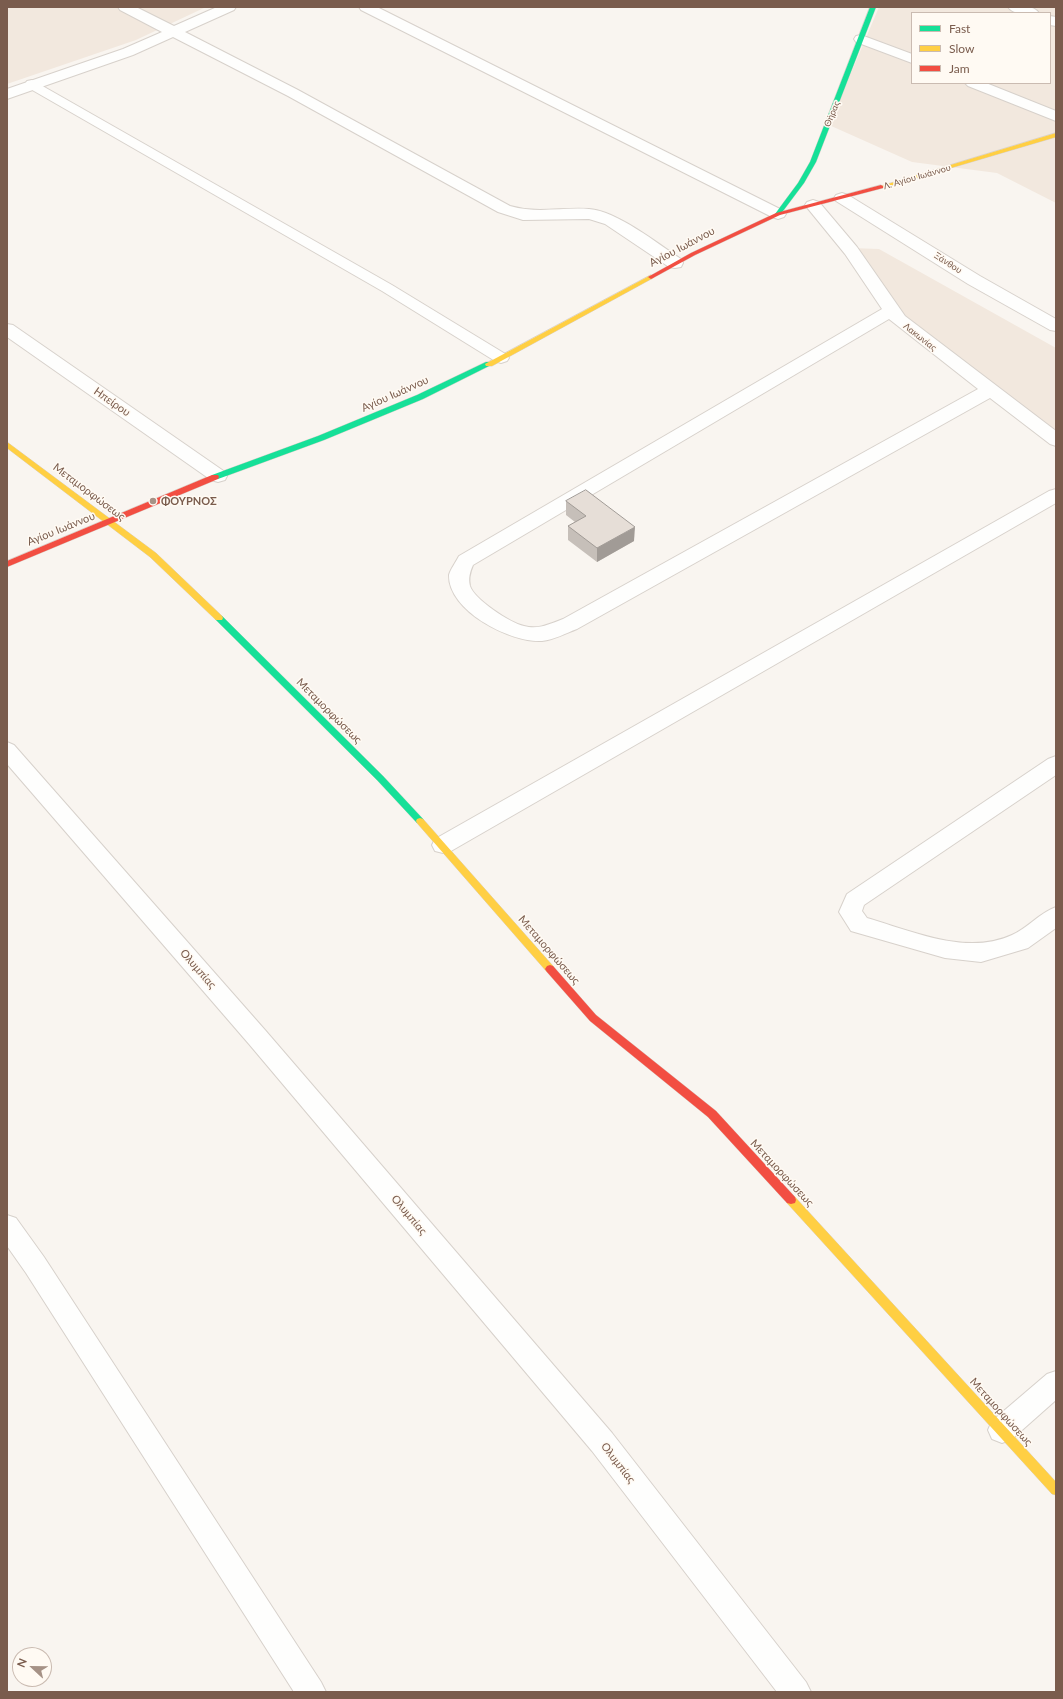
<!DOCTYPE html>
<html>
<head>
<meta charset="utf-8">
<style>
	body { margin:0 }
	#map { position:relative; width:1063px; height:1699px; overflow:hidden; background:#f9f5f0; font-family:Lato,sans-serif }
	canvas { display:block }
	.frame { position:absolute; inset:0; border:8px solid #7a5c4d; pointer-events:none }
	.legend { position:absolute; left:911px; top:12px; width:140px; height:72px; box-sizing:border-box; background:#fffaf3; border:1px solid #cabbb1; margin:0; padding:5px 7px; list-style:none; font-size:12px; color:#7a5c4d }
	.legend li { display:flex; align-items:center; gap:8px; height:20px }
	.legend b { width:20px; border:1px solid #cabbb1 }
	.north { position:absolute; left:12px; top:1647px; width:40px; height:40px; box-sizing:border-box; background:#fffaf3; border:1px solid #cabbb1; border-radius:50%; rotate:292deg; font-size:11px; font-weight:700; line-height:16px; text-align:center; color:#7a5c4d }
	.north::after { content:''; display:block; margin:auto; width:14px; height:18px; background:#a69286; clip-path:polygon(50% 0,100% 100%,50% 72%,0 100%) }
</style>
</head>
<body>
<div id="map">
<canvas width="1063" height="1699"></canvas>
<div class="frame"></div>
<ul class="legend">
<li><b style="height:5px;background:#16e098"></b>Fast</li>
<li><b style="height:5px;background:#ffcf43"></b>Slow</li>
<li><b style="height:5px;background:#f24e42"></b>Jam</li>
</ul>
<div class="north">N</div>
</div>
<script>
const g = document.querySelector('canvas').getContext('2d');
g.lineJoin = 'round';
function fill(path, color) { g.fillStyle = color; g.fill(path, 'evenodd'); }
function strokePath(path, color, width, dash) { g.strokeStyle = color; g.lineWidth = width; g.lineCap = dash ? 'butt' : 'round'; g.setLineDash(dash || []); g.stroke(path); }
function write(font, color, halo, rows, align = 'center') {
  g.font = font + ' Lato,sans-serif'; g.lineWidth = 3; g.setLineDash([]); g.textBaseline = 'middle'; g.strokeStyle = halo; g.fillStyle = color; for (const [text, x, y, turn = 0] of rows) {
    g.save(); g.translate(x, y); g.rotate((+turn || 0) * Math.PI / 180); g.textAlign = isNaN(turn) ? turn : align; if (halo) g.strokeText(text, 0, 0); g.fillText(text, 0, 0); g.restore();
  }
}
fill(new Path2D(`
	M7,7H206L136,40L7,84Z
	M879,7H1056V203L997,173L912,162L829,125ZM912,13H1050V83H912Z
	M851,248L879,249L1056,348V437L901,317Z`), '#f2e8de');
const lane = new Path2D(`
	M32,80L392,285L507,355L509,358L507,361L501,363L495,361L382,291L27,87L25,84L27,81Z`);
const street = new Path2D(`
	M118,7H136L174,26L217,7H236L234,10L185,32L298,90L510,206C538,214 561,207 589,209C617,211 658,244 681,259L683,263L681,267L675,268L669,267L605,224L589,219L523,220L498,212L288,96L173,37L133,55L7,99V89L123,49L162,32L120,10Z
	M359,7H377L784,211L786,214L784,217L778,219L772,217L361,10Z
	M1008,7C1017,7 1033,4 1039,13C1030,13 1014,16 1008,7Z
	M1050,16L1056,17V26L1050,25Z
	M861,35L912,54V63L856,42L854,39L856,36Z
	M965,83H986L1056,111V121L968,86Z
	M842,193L848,195L980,276L1056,319V331L1050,330L968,284L836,201L834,198L836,195Z
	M813,200L819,202L857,247L905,316L1056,431V446L1050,444L990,398L577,629C566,633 554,640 542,641C511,643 448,611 449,575C450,570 456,562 459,556L882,309L845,254L805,205L807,202ZM889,319L978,389L563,619C550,624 538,630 524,626C510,623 474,599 470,586C468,578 470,572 473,565Z
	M7,324L13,325L225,472L227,476L225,480L218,482L211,480L7,337Z
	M1056,489V503L451,851L443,853L435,851L432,845L435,839L1049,491Z
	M7,742L14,745L265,1030L612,1433L806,1682L811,1692H777L592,1451L249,1044L7,764Z
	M1056,756V775L864,905L862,911L867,918C912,931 967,956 1012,935C1028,928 1039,913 1056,907V928L1028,948L981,962L945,958L851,931L839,912L847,894L1048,759Z
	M7,1215L16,1218L44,1257L321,1682L326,1692H294L26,1273L7,1246Z
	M1056,1371V1400L1012,1439L1002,1443L992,1439L988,1430L992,1421L1047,1374Z`);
const fast = new Path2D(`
	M870,7H876L816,162L804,183L780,215H776L775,214L798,183L810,162Z
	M486,362H492L493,364L423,399L324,440L218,479H212L211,477L212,475L318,436L417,395Z
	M219,615L222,616L383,776L423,819L424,821L423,823H417L377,780L216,620L215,618Z`);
const slow = new Path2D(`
	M1056,133V137L883,188L878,187Z
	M651,275L654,277L653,278L492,366H486L485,364Z
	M7,442L156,553L222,616L223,618L222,620H216L150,557L7,448Z
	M420,818L423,819L553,966L555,969L553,972H547L417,823L416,821L417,819Z
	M791,1196L795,1197L1056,1482V1495L1052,1494L787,1203L786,1200L787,1197Z`);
const jam = new Path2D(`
	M881,185L884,187L883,188L780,215L695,255L653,278L651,279L648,277L691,253L776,213Z
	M212,475H218L219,477L218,479L7,567V561Z
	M550,965L553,966L596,1015L716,1111L795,1197L796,1200L795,1203L791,1204L787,1203L708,1117L590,1021L547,972L545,969L547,966Z`);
strokePath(lane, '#d7d1cb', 2);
strokePath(street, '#d7d1cb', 2);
strokePath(fast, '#d9d2cb', 1);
strokePath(slow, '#d9d2cb', 1);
strokePath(jam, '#d9d2cb', 1);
fill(lane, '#fefefd');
fill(street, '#fefefd');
fill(fast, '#16e098');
fill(slow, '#ffcf43');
fill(jam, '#f24e42');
fill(new Path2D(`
	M566,501L634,541L597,562L568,540V526L575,522L566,515Z`), '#c6bfb9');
fill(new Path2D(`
	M635,527L634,541L597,562V548Z`), '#a19b96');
const building = new Path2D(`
	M586,490L635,527L597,548L568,526L586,516L566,501Z`);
fill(building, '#e6ded7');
strokePath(building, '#a19b96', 1);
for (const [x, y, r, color] of [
	[153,501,4,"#a69286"]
]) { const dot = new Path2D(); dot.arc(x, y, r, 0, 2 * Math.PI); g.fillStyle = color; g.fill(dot); strokePath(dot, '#fffaf3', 1.5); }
write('9px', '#7a5c4d', '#fffaf3', [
	["Θήρας",832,114,-67],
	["Λ. Αγίου Ιωάννου",917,177,-16],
	["Ξάνθου",948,263,33],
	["Λακωνίας",920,337,38]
]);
write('11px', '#7a5c4d', '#fffaf3', [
	["Αγίου Ιωάννου",682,247,-28],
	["Αγίου Ιωάννου",395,394,-24],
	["Ηπείρου",112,402,35],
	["Μεταμορφώσεως",89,492,37],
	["Αγίου Ιωάννου",61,529,-22],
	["Μεταμορφώσεως",329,711,45],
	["Μεταμορφώσεως",549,950,49],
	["Ολυμπίας",198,969,49],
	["Μεταμορφώσεως",782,1173,47],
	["Ολυμπίας",409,1215,50],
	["Μεταμορφώσεως",1001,1412,48],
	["Ολυμπίας",618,1463,52]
]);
write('bold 11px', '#7a5c4d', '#fffaf3', [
	["ΦΟΥΡΝΟΣ",161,501]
], 'left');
</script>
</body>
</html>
